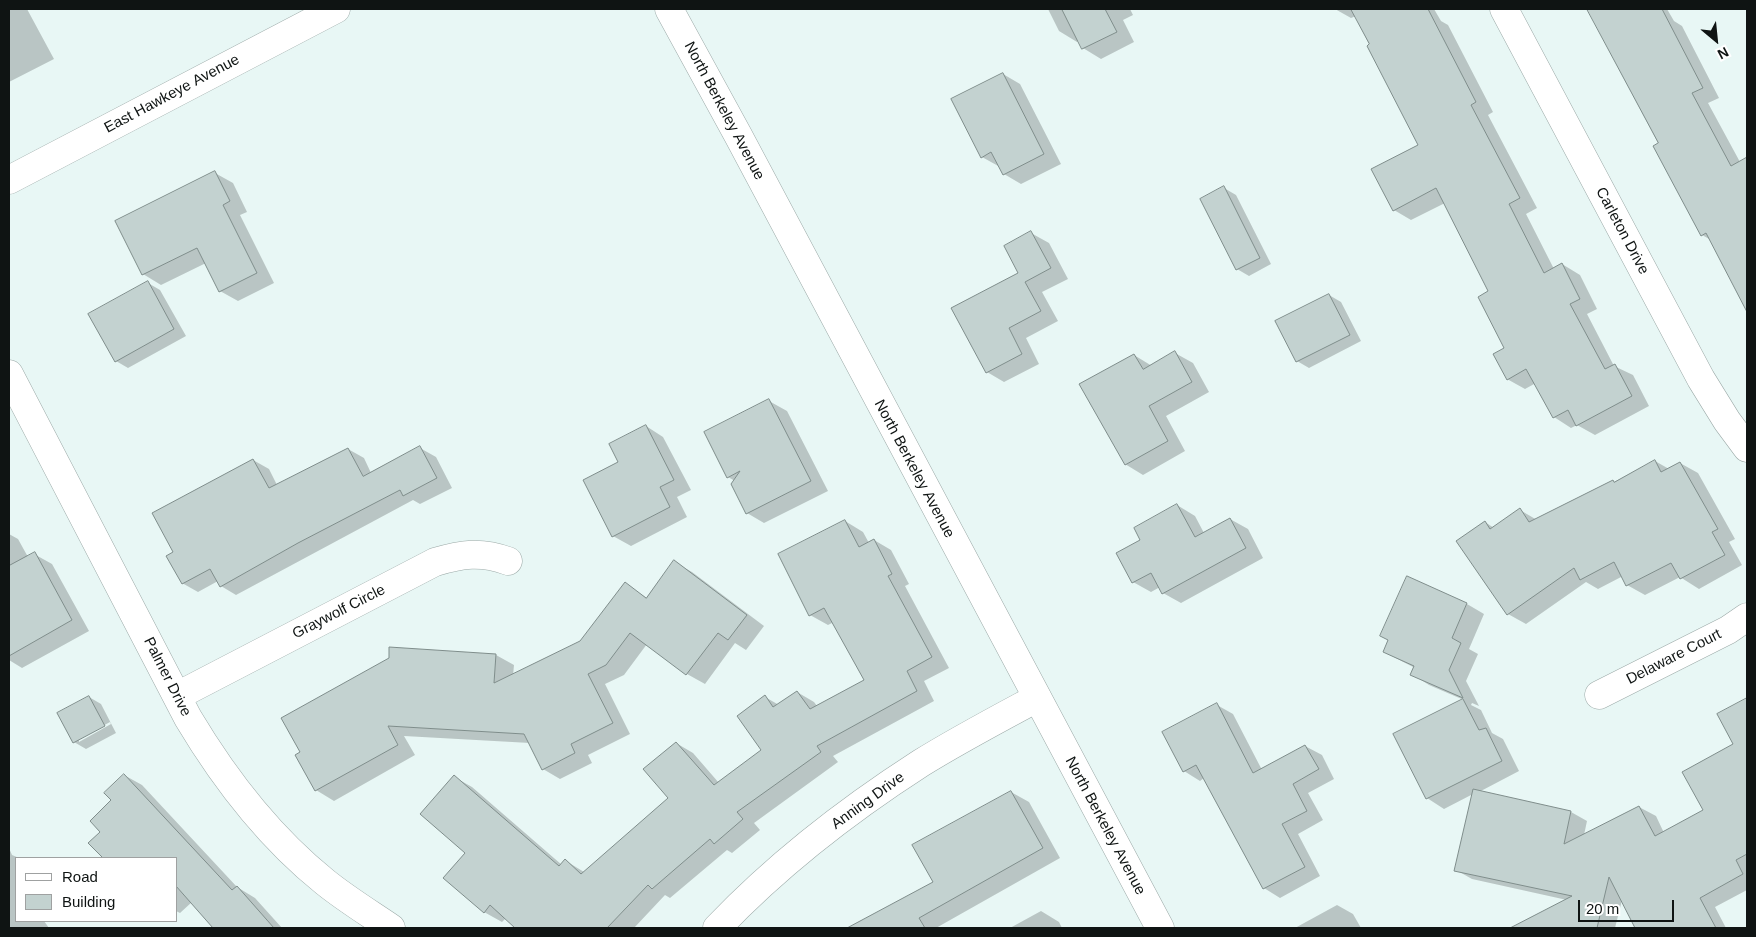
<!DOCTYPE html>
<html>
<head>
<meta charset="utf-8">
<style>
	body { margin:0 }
	#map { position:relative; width:1756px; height:937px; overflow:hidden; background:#e8f7f5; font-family:Arial,sans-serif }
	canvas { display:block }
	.frame { position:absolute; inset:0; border:10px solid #0f1413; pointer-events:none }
	.legend { position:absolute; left:15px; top:857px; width:162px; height:65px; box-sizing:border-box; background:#fff; border:1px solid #9fa1a1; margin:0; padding:6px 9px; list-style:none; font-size:15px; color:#0f1413 }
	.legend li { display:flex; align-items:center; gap:10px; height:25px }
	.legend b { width:25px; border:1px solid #9fa1a1 }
	.north { position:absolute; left:1691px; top:15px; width:50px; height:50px; -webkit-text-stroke:4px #fff; paint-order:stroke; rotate:152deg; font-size:14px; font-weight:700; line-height:20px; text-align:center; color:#0f1413 }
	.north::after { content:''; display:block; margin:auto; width:18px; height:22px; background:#0f1413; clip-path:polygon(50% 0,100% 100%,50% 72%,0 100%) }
	.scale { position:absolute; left:1578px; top:900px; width:96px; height:22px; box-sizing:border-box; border:2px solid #0f1413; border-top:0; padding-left:6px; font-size:15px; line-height:18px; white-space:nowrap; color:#0f1413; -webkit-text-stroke:4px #fff; paint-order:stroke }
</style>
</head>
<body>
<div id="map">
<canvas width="1756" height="937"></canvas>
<div class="frame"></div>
<ul class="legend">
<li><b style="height:6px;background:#fff"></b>Road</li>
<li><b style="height:14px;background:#c3d2d0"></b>Building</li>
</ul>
<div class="north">N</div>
<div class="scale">20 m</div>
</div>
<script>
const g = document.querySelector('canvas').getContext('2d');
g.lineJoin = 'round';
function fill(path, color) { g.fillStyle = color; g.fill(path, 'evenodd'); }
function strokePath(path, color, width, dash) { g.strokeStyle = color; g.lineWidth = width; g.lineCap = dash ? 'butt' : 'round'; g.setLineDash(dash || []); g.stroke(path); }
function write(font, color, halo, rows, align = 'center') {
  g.font = font + ' Arial,sans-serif'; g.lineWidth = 5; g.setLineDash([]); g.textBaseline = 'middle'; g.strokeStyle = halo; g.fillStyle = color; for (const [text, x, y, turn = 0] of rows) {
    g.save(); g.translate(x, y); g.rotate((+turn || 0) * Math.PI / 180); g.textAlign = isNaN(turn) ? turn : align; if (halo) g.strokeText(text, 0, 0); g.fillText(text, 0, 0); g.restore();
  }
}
fill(new Path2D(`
	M9,9H27L54,59L9,82Z
	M1048,9H1130L1133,15L1123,20L1134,42L1101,59L1083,48L1079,40L1077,42L1059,31Z
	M1335,9H1434L1441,21L1448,25L1493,112L1488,115L1537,208L1526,214L1554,269L1562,264L1580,275L1597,309L1587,314L1614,366L1633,375L1649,406L1595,435L1577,425L1571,428L1554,417L1536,383L1525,389L1507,379L1505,348L1490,292L1445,203L1411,220L1394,210L1420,146L1356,16L1351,18Z
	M1589,9H1667L1674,21L1682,26L1719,98L1708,103L1740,162L1747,159V310L1711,240L1702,235L1660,144Z
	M1003,74L1020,84L1061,164L1021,184L1004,174L1000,167L982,157Z
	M215,173L233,183L247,212L240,215L274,283L238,301L220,291L206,263L161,285L143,274Z
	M1224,188L1236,195L1271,264L1249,276L1237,269Z
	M1031,233L1049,243L1068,279L1042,292L1058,321L1026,338L1039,364L1004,382L987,372L1020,274Z
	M148,283L160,290L186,336L128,368L116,361Z
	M1329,295L1341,302L1361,341L1309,368L1297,361Z
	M1175,353L1193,363L1209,392L1166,416L1185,451L1143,475L1125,464L1134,355L1152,366Z
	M769,401L787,411L828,491L764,523L747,513L735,481L728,477Z
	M646,426L663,437L691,490L677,497L687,517L631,546L613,536L619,463Z
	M420,448L436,457L452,488L420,504L413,500L236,595L221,586L218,581L198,592L182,583L175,552L253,460L269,469L277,485L348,449L364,458L371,473Z
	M1655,461L1669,469L1680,463L1698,473L1735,539L1729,542L1742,565L1699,589L1680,577L1645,595L1627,585L1623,576L1598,589L1586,582L1526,624L1508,614L1485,522L1494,528L1520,510L1537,520L1613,481L1616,483Z
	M1177,505L1195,516L1204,533L1230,519L1248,529L1263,558L1181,603L1163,593L1160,587L1151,592L1133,582Z
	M845,521L863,532L869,543L874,540L891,550L909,584L905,586L949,668L924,681L934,701L833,756L838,762L754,823L760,830L732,853L727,850L670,898L665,895L634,928H517L506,918L502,922L484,912L454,777L472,787L562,865L566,861L584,872L670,798L676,743L693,753L719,783L763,751L765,697L779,705L797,692L814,702L817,706L865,681L834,622L828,625L810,615Z
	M9,534L18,539L28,557L34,554L52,564L89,631L22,668L9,660Z
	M674,562L692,572L764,626L746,650L735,643L705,684L687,674L647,644L624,675L605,684L630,734L588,755L592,763L560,779L543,769L530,743L404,736L415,755L334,801L316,790L297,755L496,655L514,665L513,676L580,642L625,584L647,598Z
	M1407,578L1467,604L1484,614L1469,649L1478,654L1466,681L1479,706L1472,703L1471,705L1481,710L1492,733L1503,739L1519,771L1479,792L1571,812L1587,821L1584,835L1639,807L1656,816L1664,833L1705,811L1734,745L1718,715L1747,699V890L1715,907L1726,928H1636L1622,900L1615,928H1513L1567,900L1472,879L1456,870L1473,794L1444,809L1427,798L1395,735L1464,700L1429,685L1412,674L1415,668L1384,652L1389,640Z
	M89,697L101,704L116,733L86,749L74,742ZM110,722L111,724L79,742V739Z
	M1217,705L1233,714L1262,770L1305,746L1322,755L1334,779L1308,793L1323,820L1298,834L1320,876L1280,898L1264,888L1204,778L1200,781L1184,771Z
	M124,775L142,785L237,887L255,898L282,928H215L192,902L180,913L176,911V858H104L90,843L101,832Z
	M1011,792L1029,802L1060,858L936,928H850L935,882Z
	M9,848L12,855L19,858H16V921H44L49,928H9Z
	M1337,905L1353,914L1361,928H1295Z
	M1041,911L1059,922L1062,928H1010Z`), '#0003');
const building = new Path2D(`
	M1062,9H1105L1117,32L1082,49Z
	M1351,9H1428L1476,102L1471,105L1520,198L1509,204L1544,273L1562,263L1580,299L1570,304L1605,369L1615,364L1632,396L1576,426L1568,410L1553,418L1526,369L1507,380L1493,354L1504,348L1478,297L1488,291L1436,188L1393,211L1371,169L1418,145L1367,46L1369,44Z
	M1587,9H1662L1703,88L1692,93L1731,166L1747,157V312L1706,233L1701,236L1653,146L1658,143Z
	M1003,73L1044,154L1003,175L991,152L981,158L951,99Z
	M215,171L230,201L223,205L257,273L219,292L197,248L142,275L115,221Z
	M1224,186L1260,258L1236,270L1200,199Z
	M1031,231L1051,268L1025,282L1041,311L1009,328L1022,354L986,373L951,308L1018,273L1004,246Z
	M148,281L174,329L115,362L88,314Z
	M1329,294L1350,335L1296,362L1275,321Z
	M1175,351L1192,382L1149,406L1168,441L1125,465L1079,384L1134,354L1143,369Z
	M769,399L811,481L746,514L731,484L740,471L727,478L704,432Z
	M646,425L674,480L660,487L670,507L612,537L583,480L618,462L609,444Z
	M420,446L437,478L403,496L400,490L298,543L220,587L210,569L182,584L166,556L173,552L152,513L253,459L269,488L348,448L363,476Z
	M1655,460L1661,472L1680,462L1718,529L1712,532L1725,555L1680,579L1671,563L1626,586L1614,562L1580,580L1574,568L1507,615L1456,541L1485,521L1490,529L1520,508L1529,522L1613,480L1614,482Z
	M1177,504L1195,537L1230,518L1246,548L1162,594L1151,573L1132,583L1116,553L1140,540L1134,528Z
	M845,520L859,547L874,539L892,574L888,576L932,657L907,671L917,691L817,746L821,752L737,812L743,819L714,844L710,839L652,889L648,885L607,928H515L490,905L484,913L443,878L465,853L420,814L454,775L559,866L565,859L581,874L668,798L643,769L676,742L714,785L761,750L737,716L765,695L773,707L797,691L810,709L864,680L824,608L809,616L778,554Z
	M35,552L72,620L9,656V566Z
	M674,560L747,615L728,640L718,633L686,675L630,633L606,665L588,674L613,723L571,744L575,753L542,770L524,734L388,726L398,745L315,791L295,755L300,752L281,718L389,658V647L496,654L494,683L580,641L625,582L646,598Z
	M1407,576L1467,603L1452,638L1461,643L1449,670L1463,698L1410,675L1414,666L1383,652L1388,640L1380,636Z
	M89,696L105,726L73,743L57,713Z
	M1747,698V854L1736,860L1743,874L1700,898L1716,928H1635L1609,877L1597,928H1510L1572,896L1454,871L1473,789L1571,811L1564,844L1639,806L1655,836L1703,810L1682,772L1733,744L1717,714Z
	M1463,699L1479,730L1486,728L1502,761L1426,799L1393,734Z
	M1217,703L1253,773L1305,745L1319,769L1293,784L1307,811L1282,824L1305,867L1263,889L1196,765L1183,772L1162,732Z
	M124,774L232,890L237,886L274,928H213L176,886V858H103L88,843L100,832L90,821L111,800L104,793Z
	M1011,791L1043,848L919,918L925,928H847L933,882L912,845Z`);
fill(building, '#c3d2d0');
strokePath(building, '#7f8d8b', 1);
const street = new Path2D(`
	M1504,9L1701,379L1727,421L1747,448
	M9,374L188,718C225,780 269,837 325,882C346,899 369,913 391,928
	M1599,695L1728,630L1747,617
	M177,696L435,562C462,554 481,551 508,561
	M717,928C777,865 848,810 921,763C958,740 998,719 1037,698`);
const secondary = new Path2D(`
	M669,9L739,137L1160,928
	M9,180L336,9`);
strokePath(street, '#9ba9a7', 29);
strokePath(secondary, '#9ba9a7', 29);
strokePath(street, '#fff', 28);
strokePath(secondary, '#fff', 28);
write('15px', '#0f1413', '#fff', [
	["East Hawkeye Avenue",172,94,-28],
	["North Berkeley Avenue",724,111,62],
	["Carleton Drive",1622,231,62],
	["North Berkeley Avenue",914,469,62],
	["Graywolf Circle",339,612,-27],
	["Delaware Court",1674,657,-27],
	["Palmer Drive",167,677,63],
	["Anning Drive",868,801,-36],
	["North Berkeley Avenue",1105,826,62]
]);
</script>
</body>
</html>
